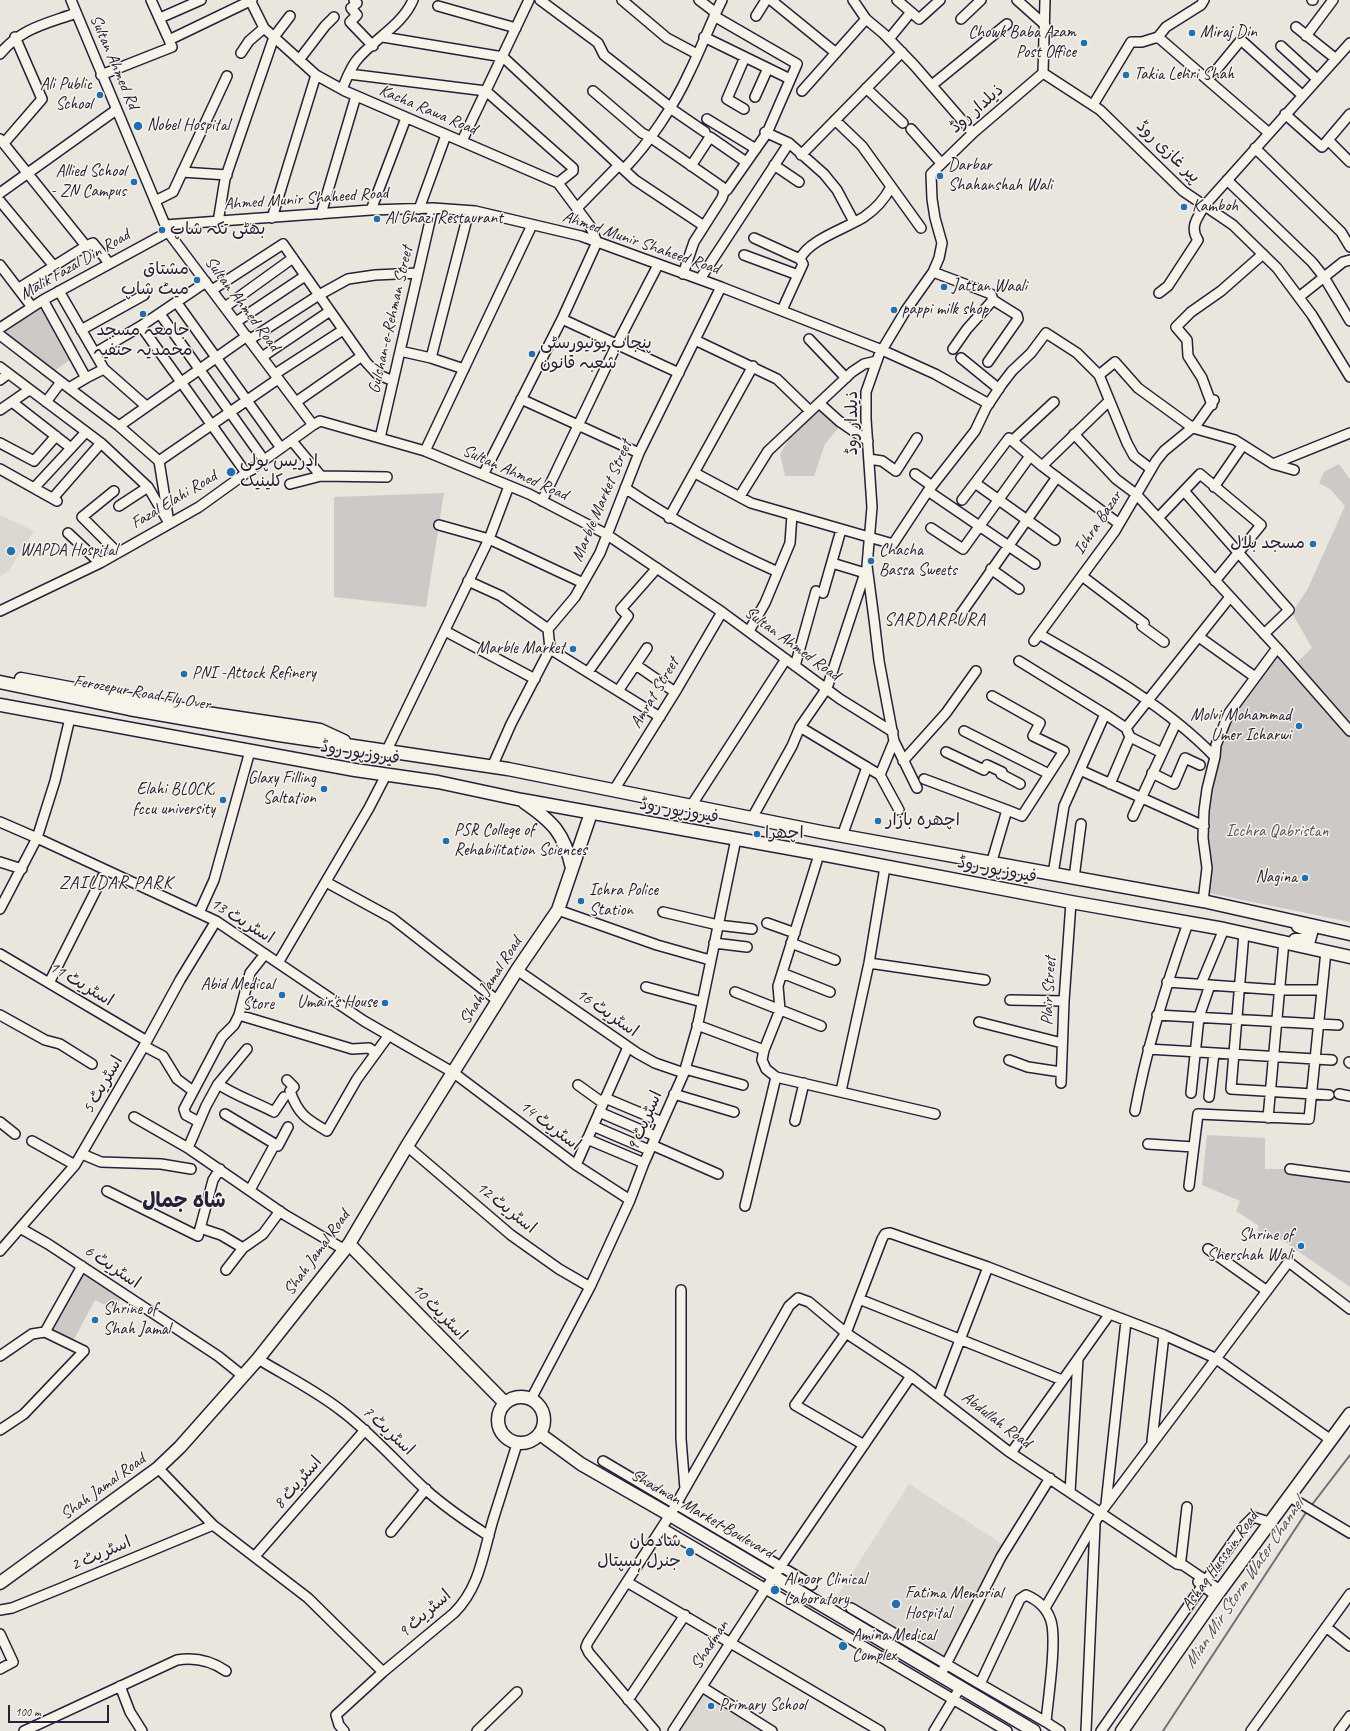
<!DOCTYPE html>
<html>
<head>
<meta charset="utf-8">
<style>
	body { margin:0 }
	#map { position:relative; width:1350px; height:1731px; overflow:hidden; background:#eae6de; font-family:Caveat,sans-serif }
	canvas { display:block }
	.scale { position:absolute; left:8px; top:1705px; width:101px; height:18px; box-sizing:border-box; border:2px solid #22223b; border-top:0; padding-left:5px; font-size:12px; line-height:14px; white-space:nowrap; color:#22223b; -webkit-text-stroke:3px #f7f3e8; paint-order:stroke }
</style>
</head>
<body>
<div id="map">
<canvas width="1350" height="1731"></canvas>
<div class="scale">100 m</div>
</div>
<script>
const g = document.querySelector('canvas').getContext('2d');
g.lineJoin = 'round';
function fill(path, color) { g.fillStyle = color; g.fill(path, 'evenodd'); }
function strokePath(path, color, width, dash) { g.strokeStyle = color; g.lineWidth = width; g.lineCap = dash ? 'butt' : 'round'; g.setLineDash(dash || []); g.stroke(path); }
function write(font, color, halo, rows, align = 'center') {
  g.font = font + ' Caveat,"Playpen Sans Arabic",sans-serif'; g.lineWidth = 3; g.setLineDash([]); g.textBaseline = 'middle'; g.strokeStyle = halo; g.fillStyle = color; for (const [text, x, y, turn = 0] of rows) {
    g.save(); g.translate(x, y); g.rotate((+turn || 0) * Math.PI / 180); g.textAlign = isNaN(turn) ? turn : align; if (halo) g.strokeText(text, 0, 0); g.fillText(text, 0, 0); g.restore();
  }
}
fill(new Path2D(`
	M0,515L34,531L9,570L0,577Z
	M909,1484L1007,1547L942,1672L829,1609Z
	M702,1687L763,1726L762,1731H673Z`), '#dbd8d2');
fill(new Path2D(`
	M43,300L74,357L50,374L0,335V328Z
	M819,403L842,424L825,444L814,476H785L780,454L788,441L784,436Z
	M1339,464L1350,479V922L1204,892L1203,838L1218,737L1277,648L1293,666L1312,648L1292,613L1308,588L1345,506L1330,489L1319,483L1324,472Z
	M444,493L426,607L334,597V497Z
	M1207,1135L1265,1138V1169H1290L1350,1177V1287L1282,1240L1257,1230L1259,1226L1236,1211L1240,1201L1202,1185Z
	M82,1266L123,1294L115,1310L95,1300L71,1345L45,1332Z`), '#cdc9c6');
strokePath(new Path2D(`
	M1311,1506L1350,1455
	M1163,1731L1307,1511`), '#716f7b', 2);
const minor = new Path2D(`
	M71,0L168,232L313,425L320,421L425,451L529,494L606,534L722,612L840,699L893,732
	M151,0L169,40
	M250,0L264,28L316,75L345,91L558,183L590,226L597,242L562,319L483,475
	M354,0L357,3L351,8L357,15L350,22L373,46
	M540,0L598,43L604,55L670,107
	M622,0L667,38L697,54
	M699,0L716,13
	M771,0L836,53
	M853,0L866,19L884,34L914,65L973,133
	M897,0L911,12
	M1017,0L1045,25
	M1312,0H1313
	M438,6L516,28
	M714,16L797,64L767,133L727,190L724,192
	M756,16L766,0
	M160,18L201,0
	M961,19L981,0
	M1296,27L1336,59
	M1306,36L1333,0
	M383,37L503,57L635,180L704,226
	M704,37L790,79
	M1158,37L1269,133
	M889,39L911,12L919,19L940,0
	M1281,46L1317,79
	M241,53L249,41L264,28
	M0,54C21,28 46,24 76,13
	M299,60L325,26L334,17
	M1043,73L1100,110L1183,191L1233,225L1277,268L1312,315L1350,377
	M1043,73L1045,0
	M349,74L486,91L573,168V171L558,183
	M101,75L172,47L169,40L252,0
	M1208,80L1241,40L1302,95
	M932,85L1007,24
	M866,88L903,123
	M342,89C346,80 350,69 356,61C372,40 402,26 413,0
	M593,91L642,133L650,137L722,187L724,192L722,198L694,242L683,274
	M802,91L866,19
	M755,97L768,68
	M1093,105L1131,42H1142L1158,37L1166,27L1201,5L1204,0
	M670,108L705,132
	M744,109L727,99L745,57
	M1285,114L1322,147L1350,114
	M707,119L756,149
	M835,120L862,146L921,228
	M911,129L941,163
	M765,132L789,143L824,174L837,190L854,222
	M0,139L86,246L19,288
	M1328,140L1350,162
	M462,141L529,0
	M4,143L42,99L15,37
	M1255,148L1341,232L1350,247
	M801,155L902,52
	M774,165L799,182
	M691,166L710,137L746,162
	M624,169C649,143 674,106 689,73C701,49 710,24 722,0
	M182,172L227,175
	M1227,180L1312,262L1324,277L1350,321
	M0,193L116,110
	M0,201L53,265
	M155,201L173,192L227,76
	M577,208L619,165
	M419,209L446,135
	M371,210L406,118
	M321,214L356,96
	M272,218L316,75
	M218,222L225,179L274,37L290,16
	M165,225L371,210L433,208L475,211L581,236L721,287L882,350L935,374L989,404
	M754,238L800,259
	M86,246L93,243L109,263
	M744,255L798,275
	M0,265L32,307
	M933,272L991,294L993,300L1017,315L1018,319L988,362
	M700,279L789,143
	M212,290L283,244L366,362L377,374L393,381
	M59,291L104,369L146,406
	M1159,293L1168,286L1198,240C1189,227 1198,217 1205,205L1350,43
	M1299,297L1343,262L1350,260
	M177,303L281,448
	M225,307L293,258
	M782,310L803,264L800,259C808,240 847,228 864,217C876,209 884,200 891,187
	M160,314L264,460
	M562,319L679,373
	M236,322L305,276
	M141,326L246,473
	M0,328L43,300L168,232
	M81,330L144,295
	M0,335L69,388
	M809,339L846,378
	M249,340L319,295L348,279L375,275L418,273
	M695,340L777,379L810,411
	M953,349L967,329L993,300
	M400,351L431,358L464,369
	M95,353L141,326L206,282
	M262,357L330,311
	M431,358L469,211
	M961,358L999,389
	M0,367L101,443L148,487L169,523L159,461L119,426L69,388L86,378L43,300
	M275,374L343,330
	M1099,375L1115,362L1138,388L1193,428L1235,440L1273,464L1294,470
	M86,378L104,369
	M0,380L8,374
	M521,399L639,453
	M12,402L71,448
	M46,402L61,382
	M296,402L362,356
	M819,403L839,421L868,441
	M1212,405L1202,378L1188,356L1187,340L1176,327L1191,312L1221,291L1263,254
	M0,410L29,390
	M119,426L247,336
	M1074,434L1116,479L1136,494L1279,650L1350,731
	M380,438L433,208
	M292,441L321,476
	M1012,441L1054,402
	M0,443L34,461L56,436
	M425,451L532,225
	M869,459L882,461L896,471L917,438
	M159,461L278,379
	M1273,464L1350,433
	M1042,466L1109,401
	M0,469L57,501
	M695,473L751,503L893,544L928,491L975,431L986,408L1002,384L1012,371L1031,353L1046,333L1077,353L1099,375L1127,443L1134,456L1151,469
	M915,474L932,486
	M975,483L1055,540
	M290,484L321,476L387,477
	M1214,487L1243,445
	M34,488L86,432
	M625,488C675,522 722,547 778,572
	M114,491L82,517L118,553
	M928,491L1035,564
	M1184,491L1289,610L1264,634
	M740,496L768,451L852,372L864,364L877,361
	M53,498L101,443
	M962,500L1009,438L1042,466L1118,523
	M542,501L617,344L658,265
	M119,506L148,487
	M669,518L753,366
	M1158,518L1200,474L1261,525L1215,581
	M439,525L489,539L583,583
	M931,528L963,549L1030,456
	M68,533L100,563
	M832,563L865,573
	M991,569L1019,589
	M1082,576L1144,623L1142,626L1164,642
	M468,581L501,596L548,629
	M823,593L841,530
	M0,611L100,563L199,507L313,425
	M958,618L1057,477
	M445,631L535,679
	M749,631L765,603L790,543L792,515
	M1039,634C1100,669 1166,706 1215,757
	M1199,637L1255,677
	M1034,641L1115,531L1156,461L1164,451L1197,424L1214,400
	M550,649L660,717
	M1019,661L1105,714L1126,728L1130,737L1162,753
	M636,665L675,692
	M795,666L816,591
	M588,672L628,616L621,609L657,568
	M618,691L647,648
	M992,696L1040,723L1033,736L1064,751L1022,816L1007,810
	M800,727L880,775L899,810
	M1126,728L1230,597
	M964,731L1049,774
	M386,752L489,539L509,486
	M946,752L984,770L987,765L1002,772L1001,774L1020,784
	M903,761L946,713L976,671
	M492,767L511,724L550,649L548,629L575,597L600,553L639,453L721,287
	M1080,770L1204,826
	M1152,773L1174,784L1185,758L1200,765
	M880,775L894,741
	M924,779L1007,810L991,864
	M1110,784L1130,737
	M917,788L894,741L879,661L874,619L867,566L872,507L866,419V392L879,355L906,310L933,272L939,258L942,243L935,218L932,199L931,174L973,133L1043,73
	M614,790L677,689L722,612
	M691,806L786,659
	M1133,816L1176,723
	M752,818L792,746L800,727L827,688L866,570
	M0,822L37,838L216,921L364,1021L454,1073L576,1165L630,1200
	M842,836L867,767
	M817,861L778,986L780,1010L764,1050L762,1060L766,1069L776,1077L935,1114
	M0,862L22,869
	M1053,874L1064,806L1105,714
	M1074,878L1081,824
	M326,882L392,918L498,1001
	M1203,901L1207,868L1203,838L1204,811L1207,789L1215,757L1216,745L1229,713L1277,648
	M0,909L37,838L55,781L70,718
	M558,910L657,945L710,960
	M663,912L718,925L752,929
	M199,913L214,880L250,751
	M767,923L795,933
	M1244,933L1231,1089L1329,1095
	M714,943L747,947
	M791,943L835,960
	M0,954L147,1041
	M278,963L369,808L386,775
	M869,963L985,980
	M517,970L637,1053L655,1063L684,1073
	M782,973L830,992
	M1167,982L1280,990H1321
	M49,983L106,870
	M1201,984L1224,929
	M646,987L702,1002
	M735,992L821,1026
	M1010,1000L1064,1001
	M0,1015L45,1040L60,1044L92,1064
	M239,1015L352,1049L369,1048L376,1053
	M1157,1015L1338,1025
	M979,1022L1062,1043
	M697,1025L764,1050
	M144,1046L163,1056L177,1079L193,1091
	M247,1049L218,1084L206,1106L188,1148L285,1215L345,1250
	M1148,1049L1332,1060
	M1009,1060L1028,1067L1061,1072
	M1349,1062L1350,1063
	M685,1069L743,1085
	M287,1080L294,1087L290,1091C298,1114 306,1119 327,1131L357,1079L389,1035
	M1061,1083L1064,1001L1071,902
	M218,1084C236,1096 255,1102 274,1112L284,1097
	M578,1085L603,1103
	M841,1091L869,963L885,867
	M1191,1093L1199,1017L1210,985
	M674,1094L734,1112
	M1339,1094L1350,1096
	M1209,1097L1214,1053
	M605,1098L662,1122
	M1135,1111C1147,1046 1166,985 1188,923
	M599,1112L655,1136
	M225,1114L275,1144
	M134,1117L188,1148
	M1268,1118L1284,941
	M795,1121L804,1083
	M0,1122L15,1134
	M199,1122L186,1115L184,1109L222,1037L234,1025L239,1015L250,973L265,954
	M593,1126L649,1150
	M587,1139L644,1163
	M32,1141L75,1165
	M1148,1144L1194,1147
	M652,1145L718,1174
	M407,1146L511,1235L559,1269L590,1287
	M82,1154L101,1162L161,1164L191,1169
	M576,1165L628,1047
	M1290,1169L1350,1177
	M1189,1186L1198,1114L1309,1119L1326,951
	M250,1190L275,1144L278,1146L288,1127
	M107,1191L198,1236L213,1180L220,1169
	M745,1206L776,1077
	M20,1228L48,1244L218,1356L243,1376
	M200,1228L221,1235L243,1248L226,1270
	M243,1248L263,1234L280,1211
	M1208,1249L1267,1291
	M0,1251L75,1165L144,1046L180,980L216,921
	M681,1290V1439L685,1489
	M859,1299L1062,1380
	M0,1356L32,1334L45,1332L82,1266
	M258,1359C286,1376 317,1391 343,1412C373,1435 398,1464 425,1489C445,1507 467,1522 489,1536
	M938,1397L988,1267
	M531,1399L590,1287L630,1200L644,1163L684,1073L697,1028L736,839
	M0,1430L24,1414L84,1351L45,1332
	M1152,1441L1164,1335
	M864,1445L795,1405L846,1333L882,1239L885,1234L890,1233L988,1267L1164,1335L1215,1358L1331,1440
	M1011,1453L1109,1315
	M603,1461L812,1585
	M158,1468L213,1525L308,1598L383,1672
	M1070,1492L1078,1359
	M1288,1496L1350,1533
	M1106,1504L1126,1321
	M662,1528L1007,1731
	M391,1532L426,1489
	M255,1556L365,1430
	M1177,1564L1181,1559L1187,1507
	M627,1582L880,1731
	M1198,1582L1216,1596
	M851,1608L980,1684
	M1045,1608L1101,1512L1287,1264L1290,1263L1350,1309
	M0,1610L12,1608L59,1589L213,1525
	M1326,1627L1350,1646
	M0,1634L13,1662L0,1669
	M940,1676L1001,1557L1050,1478
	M120,1686L130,1712L142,1731
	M702,1687L772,1731
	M628,1700L685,1615
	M1046,1722L980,1684L1020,1599L1026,1595C1038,1600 1047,1608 1051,1621C1057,1641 1048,1699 1046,1722L1060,1731
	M24,1731L177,1660C195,1657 210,1660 226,1671
	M344,1731L339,1725L336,1715L383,1672L454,1613C480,1587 483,1554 493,1520C501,1495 509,1469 517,1444
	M477,1731L517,1692
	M655,1731L589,1653L586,1647L588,1642L670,1515L789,1306L798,1298L809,1302L846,1333L911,1376L1008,1451L1177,1564L1183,1565L1220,1590
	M673,1731L766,1588L911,1376
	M934,1731L960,1688
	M1086,1731L1095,1525
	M1101,1731L1244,1526L1253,1517L1269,1522
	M1251,1731L1350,1594
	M1339,1731L1350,1716`);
const major = new Path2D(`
	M21,679L193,711L320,730L344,741
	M0,682L129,709L279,735L508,769L821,832L1203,901L1350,934
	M0,705L355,770L438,782L522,800L826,855L1071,902L1224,929L1350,957
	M524,802C553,822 564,833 572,868
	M1295,940H1309L1311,933L1309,930L1298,926
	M349,1244L505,1403
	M498 1420a23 23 0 1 1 46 0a23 23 0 1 1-46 0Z
	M540,1434L581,1464L670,1515L1034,1731
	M0,1583L158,1468L180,1447L258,1359L349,1244L407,1146L517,970L558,910L591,813
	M1122,1731L1216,1596L1350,1414`);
strokePath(minor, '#22223b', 12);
strokePath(major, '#22223b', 15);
strokePath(minor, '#f7f3e8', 9);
strokePath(major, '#f7f3e8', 12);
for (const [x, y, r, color] of [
	[1192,33,4,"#1f6fb2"],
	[1084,43,4,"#1f6fb2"],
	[1126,75,4,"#1f6fb2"],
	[100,95,4,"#1f6fb2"],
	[138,126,5,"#1f6fb2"],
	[940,176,4,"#1f6fb2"],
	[134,182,4,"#1f6fb2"],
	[1184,207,4,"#1f6fb2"],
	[377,219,4,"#1f6fb2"],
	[162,230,4,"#1f6fb2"],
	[197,280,4,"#1f6fb2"],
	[944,287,4,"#1f6fb2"],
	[894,310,4,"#1f6fb2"],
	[143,314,4,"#1f6fb2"],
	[532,354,4,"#1f6fb2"],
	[231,472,5,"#1f6fb2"],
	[1313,544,4,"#1f6fb2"],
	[11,551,5,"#1f6fb2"],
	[871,561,4,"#1f6fb2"],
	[573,649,4,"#1f6fb2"],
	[184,674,4,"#1f6fb2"],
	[1299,726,4,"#1f6fb2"],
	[324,789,4,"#1f6fb2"],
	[223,800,4,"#1f6fb2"],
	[878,821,4,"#1f6fb2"],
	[757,834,4,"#1f6fb2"],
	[446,841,4,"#1f6fb2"],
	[1305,878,4,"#1f6fb2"],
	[581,901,4,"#1f6fb2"],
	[282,995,4,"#1f6fb2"],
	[385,1003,4,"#1f6fb2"],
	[1301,1246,4,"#1f6fb2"],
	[95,1320,4,"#1f6fb2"],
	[690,1552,5,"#1f6fb2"],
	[775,1590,5,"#1f6fb2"],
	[896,1604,5,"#1f6fb2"],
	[843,1646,5,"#1f6fb2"],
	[711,1706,4,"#1f6fb2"]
]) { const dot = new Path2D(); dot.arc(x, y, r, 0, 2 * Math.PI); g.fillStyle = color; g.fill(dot); strokePath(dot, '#f7f3e8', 1.5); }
write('17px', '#22223b', '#f7f3e8', [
	["Chowk Baba Azam",1076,33,"right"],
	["Post Office",1076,53,"right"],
	["Miraj Din",1200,33],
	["Takia Lehri Shah",1134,75],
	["Ali Public",92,85,"right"],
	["School",92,105,"right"],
	["Nobel Hospital",147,126],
	["Darbar",948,166],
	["Shahanshah Wali",948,186],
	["Allied School",126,172,"right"],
	["- ZN Campus",126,192,"right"],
	["Kamboh",1192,207],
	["Al Ghazi Restaurant",385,219],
	["بھٹی تکہ شاپ",170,230],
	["مشتاق",189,270,"right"],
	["میٹ شاپ",189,290,"right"],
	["Jattan Waali",952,287],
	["pappi milk shop",902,310],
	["جامعہ مسجد",143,331,"center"],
	["محمدیہ حنفیہ",143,351,"center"],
	["پنجاب یونیورسٹی",540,344],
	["شعبہ قانون",540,364],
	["ادریس پولی",240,462],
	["کلینیک",240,482],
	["مسجد بلال",1305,544,"right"],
	["WAPDA Hospital",20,551],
	["Chacha",879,551],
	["Bassa Sweets",879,571],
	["Marble Market",565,649,"right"],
	["PNI -Attock Refinery",192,674],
	["Molvi Mohammad",1291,716,"right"],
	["Umer Icharwi",1291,736,"right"],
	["Glaxy Filling",316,779,"right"],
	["Saltation",316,799,"right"],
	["Elahi BLOCK,",215,790,"right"],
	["fccu university",215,810,"right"],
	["اچھرہ بازار",886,821],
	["PSR College of",454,831],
	["Rehabilitation Sciences",454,851],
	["اچھرا",765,834],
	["Nagina",1297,878,"right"],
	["Ichra Police",589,891],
	["Station",589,911],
	["Abid Medical",274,985,"right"],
	["Store",274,1005,"right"],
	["Umair's House",377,1003,"right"],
	["Shrine of",1293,1236,"right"],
	["Shershah Wali",1293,1256,"right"],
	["Shrine of",103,1310],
	["Shah Jamal",103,1330],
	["شادمان",681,1542,"right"],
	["جنرل ہسپتال",681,1562,"right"],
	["Alnoor Clinical",784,1580],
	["Laboratory",784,1600],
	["Fatima Memorial",905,1594],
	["Hospital",905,1614],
	["Amina Medical",852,1636],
	["Complex",852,1656],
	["Primary School",719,1706]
], 'left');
write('17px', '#22223b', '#f7f3e8', [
	["Sultan Ahmed Rd",114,62,67],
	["ذیلدار روڈ",977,109,-41],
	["Kacha Rawa Road",428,110,23],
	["پیر غازی روڈ",1168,152,44],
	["Ahmed Munir Shaheed Road",306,199,-4],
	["Ahmed Munir Shaheed Road",641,243,19],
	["Malik Fazal Din Road",75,265,-30],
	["Sultan Ahmed Road",242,304,53],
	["Gulshan-e-Rehman Street",391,320,-77],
	["ذیلدار روڈ",853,423,-90],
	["Sultan Ahmed Road",515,473,24],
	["Fazal Elahi Road",174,500,-31],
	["Marble Market Street",602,501,-67],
	["Ichra Bazar",1098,523,-56],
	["Sultan Ahmed Road",792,644,36],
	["Ferozepur Road Fly Over",142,693,10],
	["Amrat Street",655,693,-59],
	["فیروزپور روڈ",360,753,9],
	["فیروزپور روڈ",679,811,10],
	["فیروزپور روڈ",997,870,11],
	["اسٹریٹ 13",242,921,32],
	["Shah Jamal Road",491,981,-57],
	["اسٹریٹ 11",81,984,31],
	["Plair Street",1049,991,-87],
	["اسٹریٹ 16",607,1013,35],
	["اسٹریٹ 5",103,1085,-60],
	["اسٹریٹ 9",645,1121,-66],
	["اسٹریٹ 14",550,1126,37],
	["اسٹریٹ 12",506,1208,39],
	["Shah Jamal Road",317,1253,-54],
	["اسٹریٹ 6",112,1267,34],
	["اسٹریٹ 10",439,1312,46],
	["Abdullah Road",996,1420,37],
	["اسٹریٹ 7",388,1431,43],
	["اسٹریٹ 8",298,1483,-49],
	["Shah Jamal Road",103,1487,-36],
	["Shadman Market Boulevard",702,1514,30],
	["اسٹریٹ 2",101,1554,-23],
	["Ashaq Hussain Road",1220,1561,-54],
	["اسٹریٹ 9",425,1614,-41],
	["Shadman",710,1645,-57]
]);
write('17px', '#555465', '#f7f3e8', [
	["Icchra Qabristan",1277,832]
]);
g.letterSpacing = '1px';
write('18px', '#22223b', '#f7f3e8', [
	["SARDARPURA",935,620],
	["ZAILDAR PARK",116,883]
]);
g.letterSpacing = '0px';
write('italic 18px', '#504f60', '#f7f3e8', [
	["Mian Mir Storm Water Channel",1244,1584,-56]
]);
write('bold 21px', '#22223b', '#f7f3e8', [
	["شاہ جمال",184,1201]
]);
</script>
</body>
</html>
